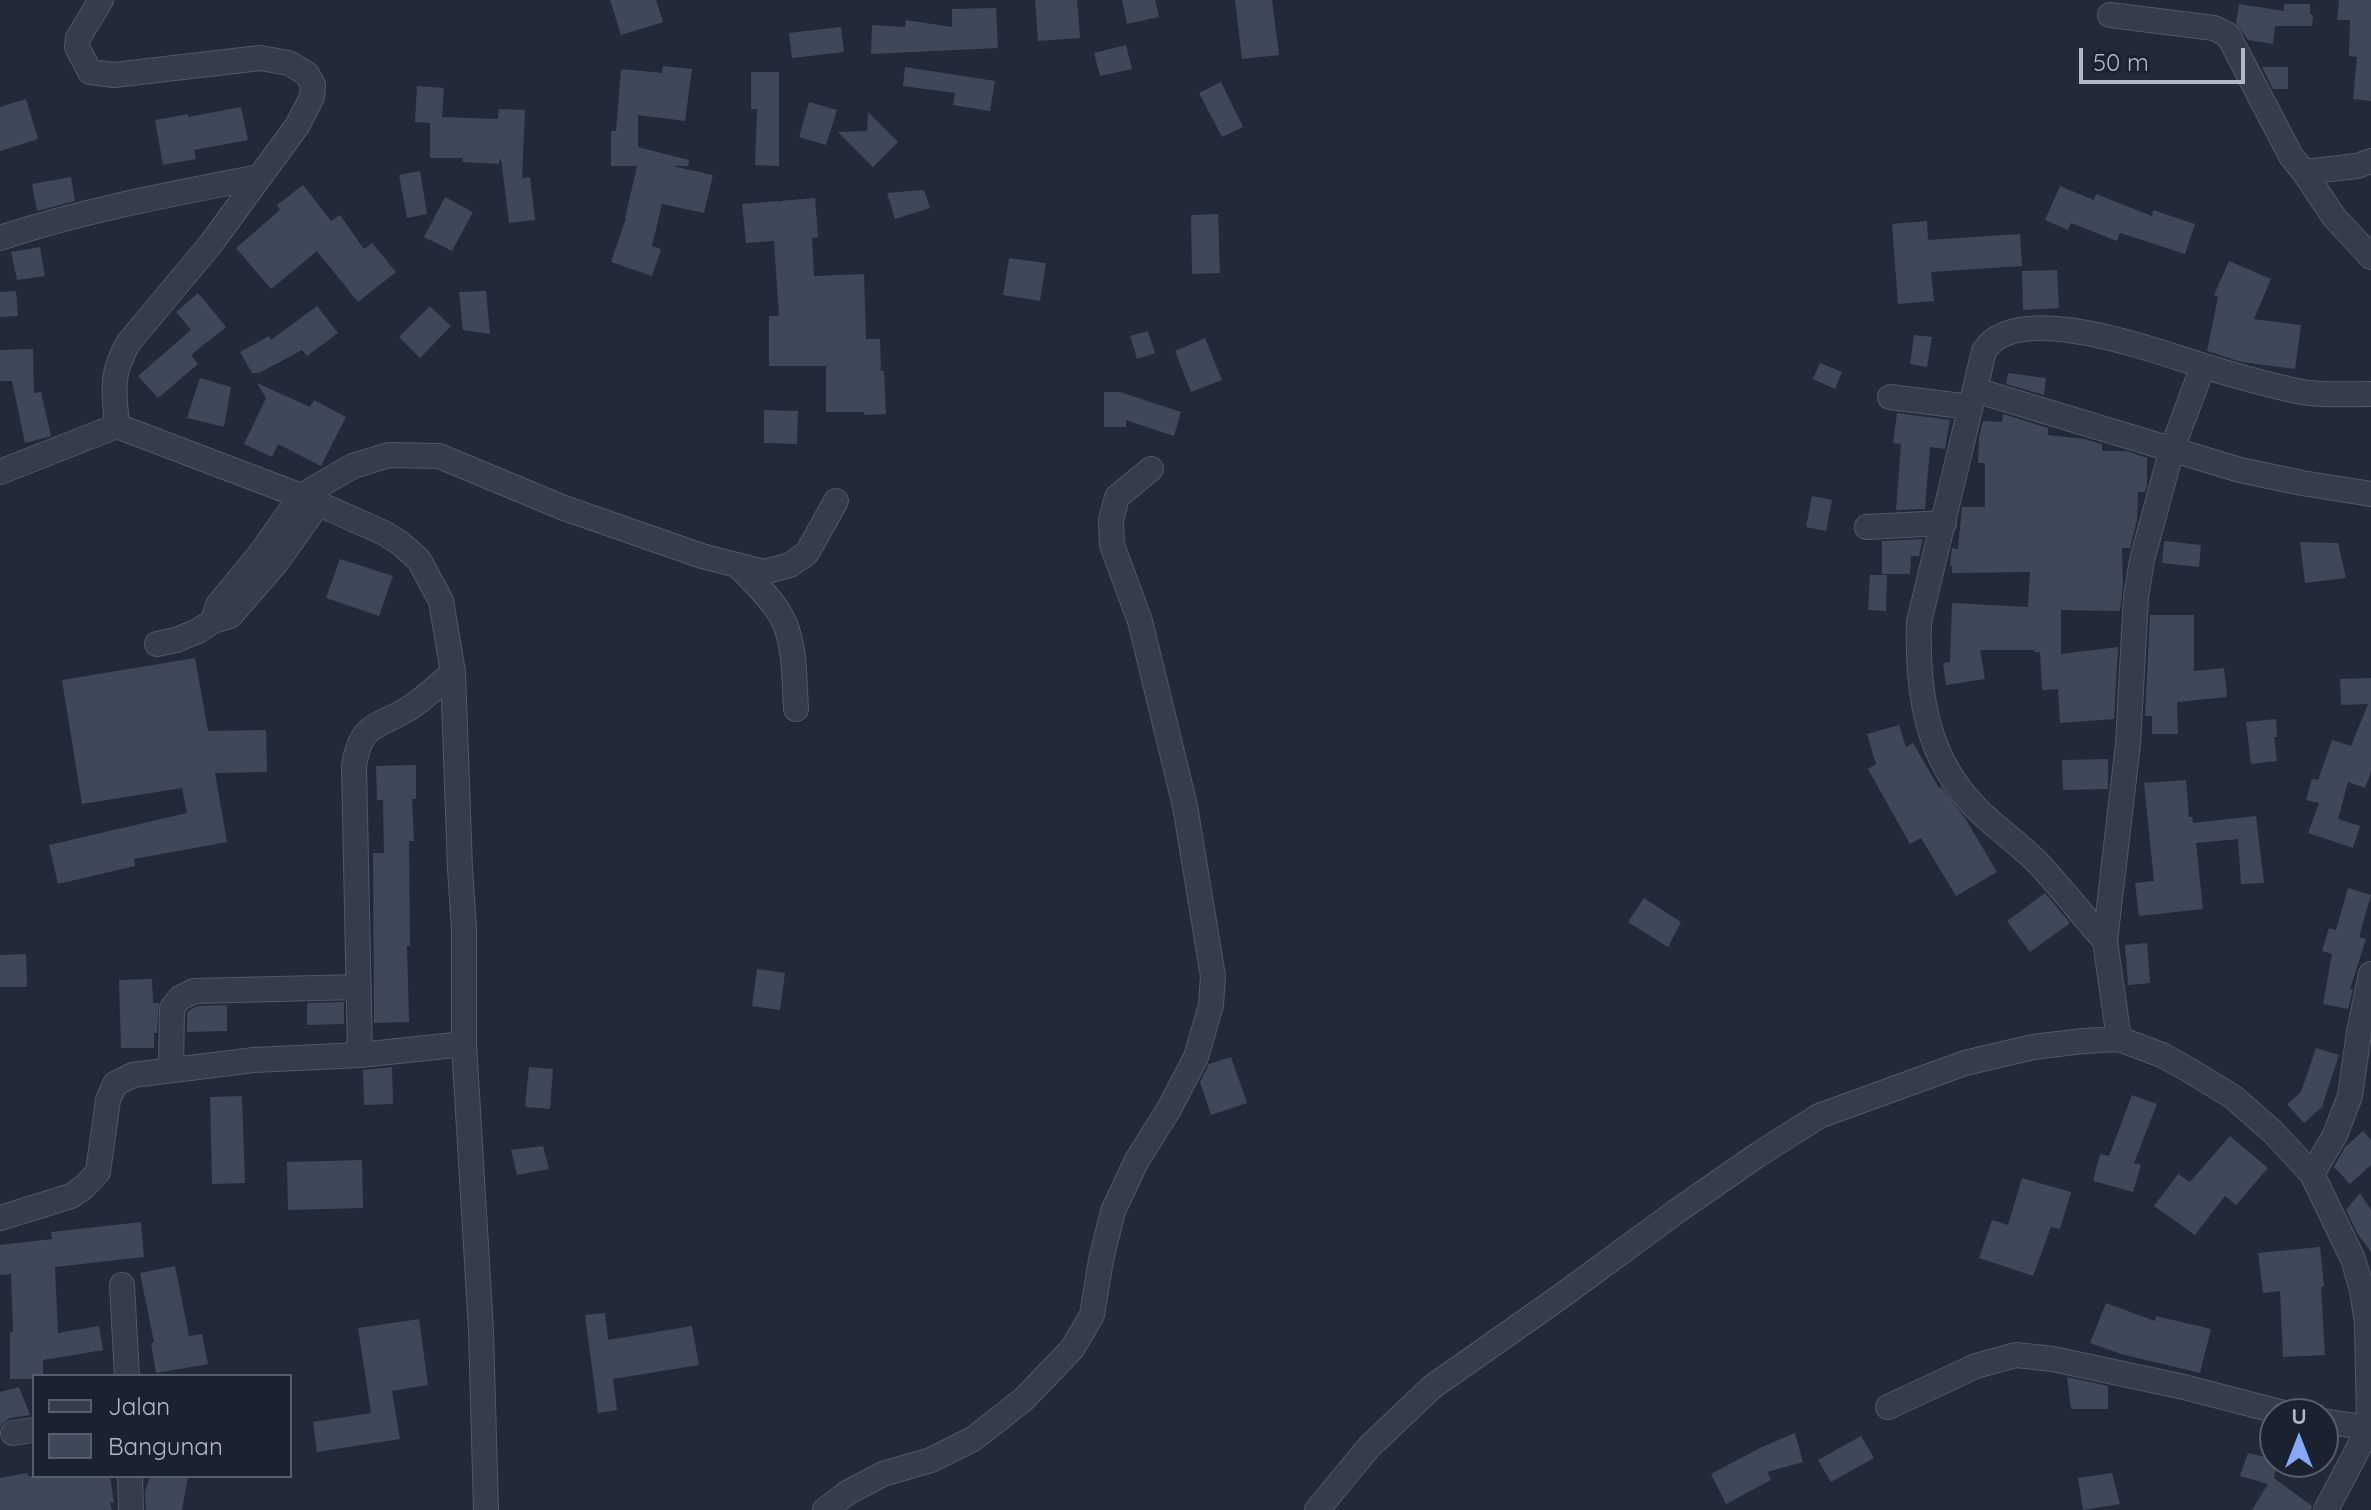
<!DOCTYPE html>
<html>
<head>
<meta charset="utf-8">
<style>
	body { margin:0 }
	#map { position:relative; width:2371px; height:1510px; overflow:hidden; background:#222a3a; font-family:Quicksand,sans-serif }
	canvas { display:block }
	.legend { position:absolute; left:32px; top:1374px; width:260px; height:104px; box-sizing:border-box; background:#1b222f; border:2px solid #575e6b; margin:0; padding:10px 14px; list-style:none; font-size:24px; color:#b1b7c6 }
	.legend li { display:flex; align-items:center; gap:16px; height:40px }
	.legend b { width:40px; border:2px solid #575e6b }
	.north { position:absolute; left:2259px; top:1398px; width:80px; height:80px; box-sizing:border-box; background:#1b222f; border:2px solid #575e6b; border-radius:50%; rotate:0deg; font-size:22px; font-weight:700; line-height:32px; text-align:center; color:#b1b7c6 }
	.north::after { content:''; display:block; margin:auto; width:28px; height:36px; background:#87a8f6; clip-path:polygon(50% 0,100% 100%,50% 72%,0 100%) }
	.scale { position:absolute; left:2079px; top:48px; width:166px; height:36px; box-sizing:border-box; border:4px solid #b1b7c6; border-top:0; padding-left:10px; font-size:24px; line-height:28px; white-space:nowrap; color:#b1b7c6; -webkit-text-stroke:6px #1b222f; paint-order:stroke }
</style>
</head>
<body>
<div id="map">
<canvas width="2371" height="1510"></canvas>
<ul class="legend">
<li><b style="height:10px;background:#363d4a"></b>Jalan</li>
<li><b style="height:22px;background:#3e4859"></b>Bangunan</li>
</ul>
<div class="north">U</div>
<div class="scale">50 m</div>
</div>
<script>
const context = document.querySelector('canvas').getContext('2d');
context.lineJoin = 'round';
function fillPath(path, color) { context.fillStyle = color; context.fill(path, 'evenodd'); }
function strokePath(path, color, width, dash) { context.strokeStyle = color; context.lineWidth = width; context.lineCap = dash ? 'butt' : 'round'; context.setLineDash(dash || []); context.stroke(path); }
fillPath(new Path2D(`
	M610,0h46l7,22 -42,13z
	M1035,0h42l3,38 -42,3z
	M1122,0h33l4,17 -32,7z
	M1235,0h37l7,55 -37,4z
	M2339,0h32v101l-18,-2 4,-42 -8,-1 1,-36h-13z
	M2239,4l45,7v-7h26v10l3,1 -1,11h-37l-2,18 -25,-4 -12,-17z
	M996,8l2,40 -127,6 1,-29 33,2 1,-7 46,7v-18z
	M841,27l3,25 -52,6 -3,-25z
	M1126,45l6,24 -32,7 -6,-23z
	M663,66l29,3 -7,52 -47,-6v32l51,13 -1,6h-16l41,9 -9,38 -42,-9 -10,42 9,3 -9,27 -41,-14 15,-44h-1l12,-52h-26v-35h5l5,-62 41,4z
	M905,67l90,14 -5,30 -37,-6 2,-12 -52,-7z
	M2262,67h26v22h-15z
	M751,72h28v94l-24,-1 2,-56h-6z
	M1221,82l22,45 -21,10 -23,-44z
	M417,86l27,2 -2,29 56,2 1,-10 26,1 -3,68 8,-1 5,43 -26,3 -8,-65 -3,6 -36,-2 1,-4h-33v-35l-15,-1z
	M26,99l12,40 -38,12v-44z
	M809,102l28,8 -11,35 -27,-8z
	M241,107l7,33 -54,10 2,9 -33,6 -8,-45 33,-6v3z
	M868,112l30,30 -25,25 -35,-35 29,-1z
	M420,171l7,43 -20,4 -8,-43z
	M71,177l4,24 -38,10 -5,-27z
	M303,185l28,36 9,-6 24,34 8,-6 24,29 -38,30 -41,-51 -46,38 -35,-41 44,-38 -3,-5z
	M2060,186l34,14 2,-6 56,22 1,-6 42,14 -10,30 -65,-21 -3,8 -46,-18 -3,7 -23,-10z
	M924,190l6,18 -35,11 -8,-26z
	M445,197l28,15 -21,39 -28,-14z
	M815,198l3,39 -6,1 2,38 50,-2 2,65h14l1,32h3l2,43 -22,1v-3h-38v-46h-57v-50h10l-5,-75 -28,2 -4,-39 37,-3v3l1,-3z
	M1218,214l2,59 -28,1 -1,-59z
	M1927,221l1,19 92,-6 2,32 -91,6 3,29 -36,3 -6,-80z
	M40,247l5,29 -28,4 -6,-28z
	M1009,258l37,5 -6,38 -37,-6z
	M2229,261l42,18 -17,40 47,6 -6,44 -54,-7 -34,-11 11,-54 -4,-2z
	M2057,270l2,38 -36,2 -1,-39z
	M16,291l2,25 -18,1v-25z
	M486,291l4,43 -27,-4 -4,-38z
	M198,293l28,34 -35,28 7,9 -40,34 -20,-22 53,-46 -15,-18z
	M317,306l21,27 -31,23 -5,-6 -43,23h-7l-12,-21 29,-16 2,4z
	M430,306l21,20 -31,32 -21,-21z
	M1148,331l7,22 -18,6 -7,-23z
	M1914,335l18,2 -5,30 -17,-3z
	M1205,338l17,42 -31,12 -16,-41z
	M33,349l1,44 7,-1 10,44 -26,7 -13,-62h-12v-31z
	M1820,363l22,9 -7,17 -22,-10z
	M2008,373l38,5 -2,17 -38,-11z
	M200,378l31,9 -7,40 -37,-9z
	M257,383l53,24 4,-7 32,17 -25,49 -43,-22 -6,13 -28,-13 22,-46z
	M1104,392h16l61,20 -7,24 -48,-16v7h-22z
	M764,410l34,1 -1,33 -33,-1z
	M1897,413l53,7 -5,29 -15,-2 -5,62 -29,1 5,-66 -8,-1z
	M2003,414l45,14v7l36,4 18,5v7h25l20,7v28l-2,6h-7l-1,28 -7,28h-8l1,37 -3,26 -59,-1v44l57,-7 -4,72 -54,4 -2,-34 -16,1 -2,-38h-6v-2h-54l5,29 -39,6 -3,-22 7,-1 2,-59 76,4 2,-35 -78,1v-7h-2l2,-18 6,1 4,-42h23v-44h-7l1,-26 4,-16 19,1z
	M1812,496l20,4 -6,31 -20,-4z
	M1923,539l-4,17h-8l-1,18h-28v-33z
	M2164,541l37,4 -2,22 -37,-4z
	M2300,542l38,1 8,35 -41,5z
	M340,559l53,17 -14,40 -53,-18z
	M1870,575h17l-1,36 -18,-1z
	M2150,615h44v56l30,-3 3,29 -50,5 1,32h-26v-18h-7z
	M195,658l13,73 58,-1 1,42 -52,1 12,69 -93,17 1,7 -77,18 -9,-39 138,-32 -5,-25 -100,16 -20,-124z
	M2371,678v94l-6,16 -17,-6 -10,37 22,7 -7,22 -45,-15 11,-30 -13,-3 6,-21 6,1 14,-40 19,6 17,-42 -27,1 -1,-26z
	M2276,719l1,18h-3l3,24 -26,3 -5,-42z
	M1899,725l7,22 7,-4 26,45 2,-1 24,31 32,54 -41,24 -35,-58 -11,6 -42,-75 8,-5 -9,-30z
	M2108,759v30l-45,1 -1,-30z
	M416,765v34h-4l2,42h-5l1,105h-3l2,76 -35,1 -1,-170h11l-1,-53h-6l-1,-34z
	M2186,780l3,37h3l1,6 63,-7 8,67 -23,1 -3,-45 -42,4 7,66 -64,7 -4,-33 19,-2 -10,-98z
	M2348,888l23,7 -12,42 7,2 -16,50h3l-5,20 -25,-5 9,-50 -10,-3 7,-23 7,2z
	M2045,893l25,30 -40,29 -23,-31z
	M1644,898l37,24 -13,25 -40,-25z
	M2147,943l3,40 -22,2 -3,-40z
	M26,954l1,33h-27v-32z
	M757,969l28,4 -5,37 -28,-4z
	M152,979l1,24h6l-2,30h-3v15h-33l-2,-68z
	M344,1002v22l-37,1v-22z
	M227,1005v26l-40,1v-19l3,-3 8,-4z
	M2316,1048l23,7 -17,52 -18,16 -17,-19 14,-12z
	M1231,1057l16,46 -36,12 -11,-33 9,-18z
	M392,1067l1,37 -29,1 -1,-35z
	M529,1067l24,2 -3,40 -25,-2z
	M2132,1095l25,9 -23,59 7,2 -8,27 -40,-11 7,-27 9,2z
	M242,1096l3,87 -33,1 -2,-87z
	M2363,1131l8,9v25l-21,19 -16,-17 11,-20z
	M2230,1136l38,32 -32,37 -11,-9 -30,39 -41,-29 24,-32 12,8z
	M543,1146l6,23 -32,6 -6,-25z
	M362,1160l1,48 -75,2 -1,-48z
	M2022,1178l49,14 -11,37 -9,-2 -18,49 -54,-18 13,-38 16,5z
	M2360,1193l11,17v42l-14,-19 -11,-23z
	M141,1222l3,35 -89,10 3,66 41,-7 4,24 -60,10v16h-9v3h-24v-47h3l-2,-58 -11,1v-30l52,-6 -1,-7z
	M2320,1247l4,39 -3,1 4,68 -42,2 -3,-66 -17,2 -5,-40z
	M175,1266l14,70 13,-2 6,30 -52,9 -5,-30 3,-1 -14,-69z
	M2106,1303l49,18 1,-5 55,13 -11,44 -79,-19 -31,-11z
	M605,1313l3,27 84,-14 7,39 -86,14 4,31 -19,3 -13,-98z
	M419,1319l9,66 -36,6 8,48 -83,13 -4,-30 58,-9 -13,-85z
	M2067,1377l41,9v23h-37z
	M19,1387l11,28 -20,3 -10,8v-34z
	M1795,1433l8,29 -36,10 4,8 -45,24 -15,-30 51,-27z
	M1861,1436l13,22 -43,24 -13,-22z
	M2248,1453l27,6v3h2l-3,16 38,28 -1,4h-59l16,-26 -28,-8z
	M27,1473l1,3h82l4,27 -4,-1 2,8h-112v-32z
	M2112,1473l8,31 -37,6 -5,-32z
	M150,1476h38l-6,34h-36l-1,-18z`), '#3e4859');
const minor = new Path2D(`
	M101,0l-23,38 -1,9 13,25 24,3 146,-17 29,5 18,11 6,11 -1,12 -15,29 -87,119 -81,97c-19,32 -15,48 -12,84l184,70 83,37 16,10 19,17 22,41 12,71 7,197 4,59v116l17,286 5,180
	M2110,15l104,13 14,7 63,121 13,16 30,45 37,40
	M2304,172l53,-6 14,-5
	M0,238c84,-28 172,-44 259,-61
	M1975,390l265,80 62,13 69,11
	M1890,397l80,10
	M0,472l117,-46
	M1867,527l77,-4
	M738,566c15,15 31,30 42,48 16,27 14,65 16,95
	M213,621l5,-16 42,-51 41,-58 52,-30 36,-11 50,1 125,52 138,48 62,16 26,-7 17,-12 29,-52
	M157,644l19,-4 22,-9 15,-10 17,-5 46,-53 42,-59 -2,-15
	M2105,941c-23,-26 -44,-54 -68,-79 -19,-19 -41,-34 -60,-53 -51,-51 -60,-117 -58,-187l65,-271c33,-53 173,1 220,15 28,9 58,17 88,24 25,6 53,4 79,4
	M2119,1039l-14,-98 23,-197 8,-147 6,-37 30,-111 31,-83
	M360,1055l-6,-289c7,-44 23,-38 54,-57 17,-11 31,-24 45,-37
	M171,1069l1,-61 8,-10 14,-7 165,-4
	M2312,1174l23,-39 15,-39 9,-64 12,-58
	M0,1218l71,-22 13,-9 14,-15 10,-72 7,-16 18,-9 121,-15 106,-5 104,-11
	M122,1285l5,91
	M1888,1407l88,-41 40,-11 37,4 131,28 104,27
	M2323,1421l46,7
	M13,1433l21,-3
	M130,1476l1,34
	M825,1510l22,-17 36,-19 48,-14 42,-21 51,-40 48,-50 20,-34 9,-55 12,-49 24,-51 32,-51 27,-52 15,-52 2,-29 -28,-170 -45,-185 -28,-76 -1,-25 6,-23 34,-28
	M1317,1510l52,-63 63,-60 128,-90 117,-86 82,-57 60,-38 146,-53 68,-16 50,-6 36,-2 43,16 27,15 44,27 40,35 39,42 41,85 9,31 5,33 2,105 2,5
	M2326,1510l43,-82`);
strokePath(minor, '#515765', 26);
strokePath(minor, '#363d4a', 24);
</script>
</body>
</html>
